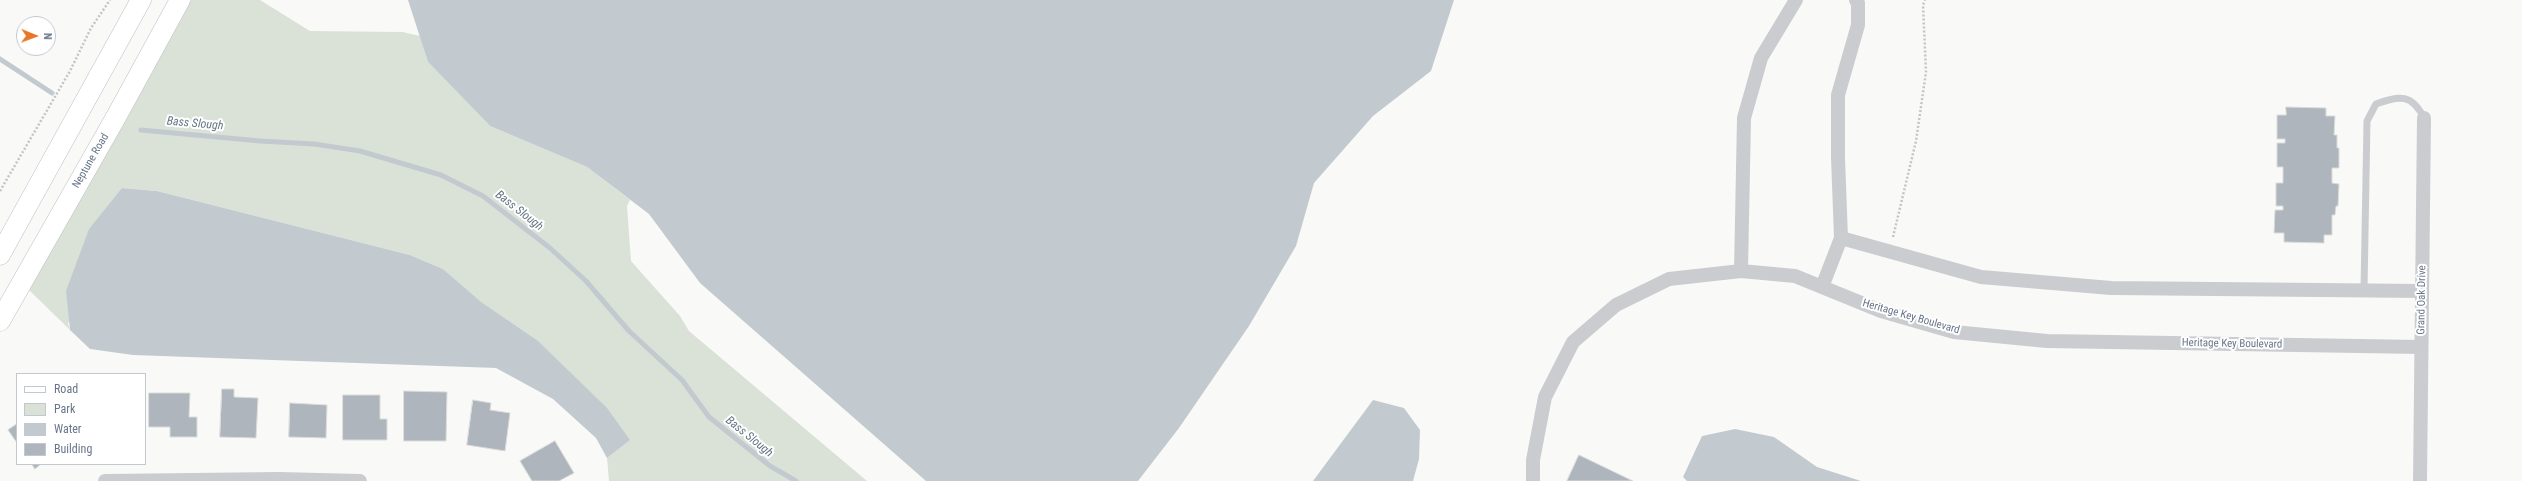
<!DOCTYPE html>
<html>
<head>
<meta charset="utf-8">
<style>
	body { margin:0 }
	#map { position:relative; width:2522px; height:481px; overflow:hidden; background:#f9faf7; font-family:"Roboto Condensed",sans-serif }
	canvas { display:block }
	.legend { position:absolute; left:16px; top:373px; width:130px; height:92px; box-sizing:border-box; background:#fff; border:1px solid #c3c8d0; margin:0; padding:5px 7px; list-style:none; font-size:12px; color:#687589 }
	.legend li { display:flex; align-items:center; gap:8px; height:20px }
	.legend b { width:20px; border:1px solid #c3c8d0 }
	.north { position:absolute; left:16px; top:16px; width:40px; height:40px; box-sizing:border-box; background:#fff; border:1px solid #c3c8d0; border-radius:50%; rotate:91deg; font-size:11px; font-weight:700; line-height:16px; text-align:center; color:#687589 }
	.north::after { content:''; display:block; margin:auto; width:14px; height:18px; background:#e87628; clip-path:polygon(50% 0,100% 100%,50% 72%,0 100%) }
</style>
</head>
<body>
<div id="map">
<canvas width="2522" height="481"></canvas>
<ul class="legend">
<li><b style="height:5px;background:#fff"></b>Road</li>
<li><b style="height:11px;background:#dae2d8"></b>Park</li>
<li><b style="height:11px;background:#c2cad0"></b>Water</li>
<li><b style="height:11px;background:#aeb5bc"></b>Building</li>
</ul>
<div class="north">N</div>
</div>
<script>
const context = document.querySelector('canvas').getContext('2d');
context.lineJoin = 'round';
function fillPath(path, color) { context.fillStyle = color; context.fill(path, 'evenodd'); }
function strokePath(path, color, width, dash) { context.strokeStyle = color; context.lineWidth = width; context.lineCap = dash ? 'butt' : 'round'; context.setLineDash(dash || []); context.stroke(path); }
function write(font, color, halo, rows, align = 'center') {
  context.font = font + ' "Roboto Condensed",sans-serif'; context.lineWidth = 4; context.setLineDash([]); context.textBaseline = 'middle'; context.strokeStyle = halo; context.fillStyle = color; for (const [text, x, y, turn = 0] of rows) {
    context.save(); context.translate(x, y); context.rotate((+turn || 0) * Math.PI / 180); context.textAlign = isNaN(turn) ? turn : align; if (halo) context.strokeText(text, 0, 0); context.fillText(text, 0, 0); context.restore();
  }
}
fillPath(new Path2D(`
	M191,0h69l50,31 93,1 17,4 8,26 62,64 97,41 43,33 -3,6 4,55 49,55 9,15 178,150h-258l-2,-23 22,-18 -186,-171 -33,-14 -253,-64 -35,-3 -54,136 2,6 -41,-40z`), '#dae2d8');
fillPath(new Path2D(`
	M408,0h1046l-23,71 -58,45 -59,67 -18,63 -47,80 -70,102 -41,53h-212l-226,-198 -51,-69 -62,-47 -97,-41 -62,-64z
	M122,188l35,3 253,64 33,14 38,33 57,39 69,67 23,32 -23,18 -11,-20 -43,-39 -57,-31 -363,-13 -43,-6 -20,-19 -4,-39 23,-62z
	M1373,400l31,8 16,22 -1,29 -6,22h-100z
	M1735,429l39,8 43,30 44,14h-174l-4,-4 19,-41z`), '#c2cad0');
strokePath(new Path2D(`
	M0,59l52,34
	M141,130l119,11 54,3 46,7 81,24 42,21 67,52 36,33 43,50 53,49 27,37 61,49 26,15`), '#c2cad0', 5);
const building = new Path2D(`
	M2286,107l40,1v8h9l-1,19h3v13h2v20h-7v15l7,1 -1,22h-2l-1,9h-3v20h-8v8l-40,-1v-9h-10l1,-23h8v-4h-7v-23h7v-16h-6v-24h8v-4h-8v-24h9z
	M222,389h12v8l24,1 -2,40 -36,-1z
	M404,391l43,1 -1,49h-42z
	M149,393h41l-1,24h8v20h-27v-10h-21z
	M343,395h37v24h7v21h-44z
	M473,400l18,3 -1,7 20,3 -5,38 -38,-6z
	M290,403l37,2 -1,33 -37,-1z
	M17,424v19l-9,-13z
	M555,441l19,32 -15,8h-27l-12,-20z
	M1579,455l54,26h-66z
	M32,464h9l-6,5z`);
fillPath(building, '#aeb5bc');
strokePath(building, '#dbdcd9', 1);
const secondary = new Path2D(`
	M0,255l141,-255
	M0,321l116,-204 64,-117`);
strokePath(secondary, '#bcbfc5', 21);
strokePath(new Path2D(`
	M0,191l70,-120 21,-43 19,-28
	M1893,237l23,-96 10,-69 -3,-67 2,-5`), '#c3c4c7', 2.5, [2, 2]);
strokePath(new Path2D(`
	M2364,290l3,-169 9,-17c24,-9 36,-10 48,14`), '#caccd0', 7);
strokePath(new Path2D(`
	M1841,238l-3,-80v-63l20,-70v-22l-2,-3
	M1741,271l3,-153 17,-60 35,-58
	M1822,287l19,-49 140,39 130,11 311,3
	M105,481l174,-2 81,2
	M1533,481v-21l12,-63 28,-55 43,-37 53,-26 72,-8 54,5 86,35 73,21 93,9 374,6
	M2420,481l4,-363`), '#caccd0', 14);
strokePath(secondary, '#fff', 20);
write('11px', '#687589', '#fff', [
	["Neptune Road",91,161,-60],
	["Grand Oak Drive",2422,300,-89],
	["Heritage Key Boulevard",1911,317,16],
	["Heritage Key Boulevard",2232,344,1]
]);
write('italic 12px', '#637684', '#fff', [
	["Bass Slough",195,124,5],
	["Bass Slough",519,211,38],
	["Bass Slough",749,437,39]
]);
</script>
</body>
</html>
